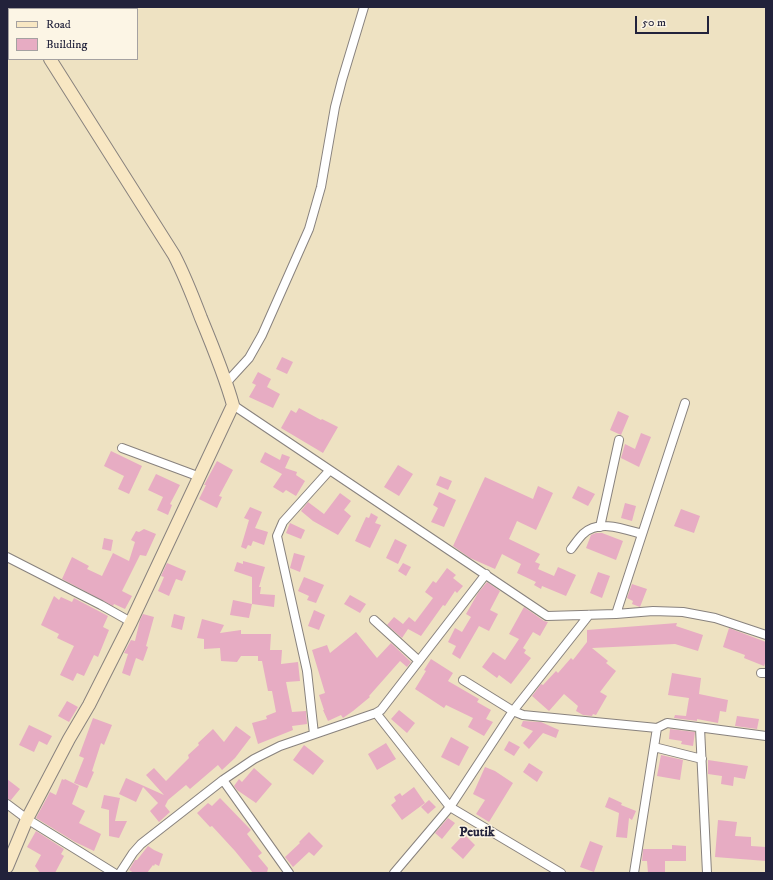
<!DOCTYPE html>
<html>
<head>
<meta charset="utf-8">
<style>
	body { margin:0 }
	#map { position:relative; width:773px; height:880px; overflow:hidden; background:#eee2c2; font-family:"IM FELL DW Pica",serif }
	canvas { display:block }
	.frame { position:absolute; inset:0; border:8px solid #22223b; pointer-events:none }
	.legend { position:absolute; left:8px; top:8px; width:130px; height:52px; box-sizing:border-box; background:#fcf5e5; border:1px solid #a5a1a1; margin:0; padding:5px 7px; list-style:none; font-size:12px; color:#22223b }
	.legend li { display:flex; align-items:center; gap:8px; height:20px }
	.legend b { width:20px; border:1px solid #a5a1a1 }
	.scale { position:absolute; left:635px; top:16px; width:74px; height:18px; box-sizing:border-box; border:2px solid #22223b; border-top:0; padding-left:5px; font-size:12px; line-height:14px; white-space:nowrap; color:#22223b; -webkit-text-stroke:3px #fcf5e5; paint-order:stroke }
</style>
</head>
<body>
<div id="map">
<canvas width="773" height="880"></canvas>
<div class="frame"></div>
<ul class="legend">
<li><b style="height:5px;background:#f8e7c3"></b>Road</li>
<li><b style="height:11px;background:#e7acc3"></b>Building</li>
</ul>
<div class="scale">50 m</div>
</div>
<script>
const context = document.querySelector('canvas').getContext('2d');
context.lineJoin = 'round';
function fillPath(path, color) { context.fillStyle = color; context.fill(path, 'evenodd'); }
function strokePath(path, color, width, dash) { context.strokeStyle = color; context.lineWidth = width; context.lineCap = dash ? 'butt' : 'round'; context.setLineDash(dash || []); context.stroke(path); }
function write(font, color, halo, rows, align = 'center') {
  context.font = font + ' "IM FELL DW Pica",serif'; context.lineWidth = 3; context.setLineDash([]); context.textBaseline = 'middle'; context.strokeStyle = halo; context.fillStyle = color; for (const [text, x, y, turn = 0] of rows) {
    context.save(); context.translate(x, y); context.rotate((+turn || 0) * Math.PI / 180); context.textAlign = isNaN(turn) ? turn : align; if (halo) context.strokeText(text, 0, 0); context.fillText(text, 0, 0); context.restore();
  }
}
fillPath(new Path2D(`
	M282,357l11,5 -6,12 -11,-5z
	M258,372l13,7 -4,8 13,7 -7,14 -24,-11 7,-12 -4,-2z
	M299,408l22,12 1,-1 16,8 -15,26 -42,-25 10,-18 5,3z
	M618,411l11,5 -8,19 -11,-5z
	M641,433l10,4 -12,30 -18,-9 4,-14 10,5z
	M111,451l31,15 -13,28 -11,-5 6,-13 -20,-10z
	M265,452l15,8 2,-6 8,3 -5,11 12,4 -1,3 9,6 -9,15 -10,-6 -3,3 -10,-6 9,-13 -22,-12z
	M217,461l16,9 -14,26 3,1 -5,11 -18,-9 7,-14h-2z
	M398,465l15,9 -14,22 -15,-9z
	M156,474l24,11 -10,19 2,1 -4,10 -11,-5 6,-13 -15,-7z
	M440,476l12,5 -4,9 -12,-5z
	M485,477l48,22 5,-13 15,7 -17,37 -19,-9 -8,18 31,15 -5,8 5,2 -2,5 16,7 4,-9 18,8 -10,21 -24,-10 -1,3 -7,-4 2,-3 -19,-9 4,-9 -19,-10 -7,15 -25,-11 -17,-12z
	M578,486l17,8 -7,12 -16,-8z
	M439,492l17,8 -12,27 -13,-5 7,-14 -5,-3z
	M340,493l11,8 -7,9 7,6 -13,19 -25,-14 -12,-10 7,-9 16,12z
	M625,503l11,3 -4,15 -11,-3z
	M250,507l12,5 -7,16 13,4 -4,13 -11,-4 -2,5 -3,-1 -2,4 -5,-2 8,-27 -5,-2z
	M681,509l19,7 -6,17 -20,-7z
	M371,513l7,4 -3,6 6,2 -11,23 -15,-7 11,-24 3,1z
	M290,523l15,7 -4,9 -15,-6z
	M144,529l12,5 -10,22 -6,-1 -18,36 10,5 -7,13 -11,-5 -1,2 -51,-27 10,-22 17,9 -2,3 15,7 11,-23 16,8 6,-19 -4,-2 5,-9 3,1z
	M596,533h6l21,8 -7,19 -30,-12 5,-13z
	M104,538l9,2 -2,11 -9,-2z
	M395,539l12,6 -9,19 -12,-6z
	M294,553l11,3 -5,16 -10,-4z
	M243,561l22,6 -6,20h2l-1,7 15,1 -1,12 -22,-3v-27l-18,-6 3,-9 6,2z
	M167,563l19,8 -4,10 -6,-2 -7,17 -11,-5 6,-14 -3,-1z
	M403,563l8,4 -5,9 -8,-5z
	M447,568l9,7 -3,3 10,8 -6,7 -2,-2 -10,15 -2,-1 -22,31 -13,-7 -6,9 -15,-13 7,-8 9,7 6,-7 6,5 18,-24 -8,-6 8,-11 3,2z
	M598,572l12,4 -8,22 -12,-5z
	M304,577l20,8 -8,18 -9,-3 2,-4 -11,-5z
	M487,582l13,9 -10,19 8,4 -9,17 -10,-5 -19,33 -8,-5 4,-8 -8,-4 7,-14 7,4 9,-15 -5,-3 12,-21z
	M632,584l15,5 -7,18 -8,-3 1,-3 -6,-3z
	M350,595l16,9 -6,9 -16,-9z
	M54,596l5,4 2,-3 11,5 2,-4 34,18 -5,11 6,3 -11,27 -4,-2 -10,21 -7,-3 -4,8 -13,-6 14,-29 -17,-8 2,-4 -18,-9z
	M233,600l19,4 -3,14 -19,-3z
	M524,607l20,14 4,1 -8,14 -7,-4 -10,16 3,2 -2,3 7,5 -20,26 -12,-9 -2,3 -15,-11 11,-15 12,8 14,-21 -10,-5z
	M314,610l11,5 -6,15 -11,-4z
	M143,614l11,3 -8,29 2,1 -5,14 -7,-3 -6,18 -8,-3 6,-19 -4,-1 7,-13 4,1 5,-21z
	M174,614l11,3 -3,13 -11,-3z
	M202,619l22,6 -4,8 21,-3v4h30l-1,16h12l-1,14 17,-2 2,19 -14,1 6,30 14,-1 1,13 -15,2 1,4 -35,14 -6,-21 15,-4 -1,-3 10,-4 -4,-21h-4l-6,-30h-4v-5h-17l-4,6 -16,-1 -1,-13 -16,1v-10l-7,-1z
	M677,623l-1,3 27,9 -5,16 -23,-7 -83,4 16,13 -2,2 10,8 -16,21 7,4 -11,19 -3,-1 -1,2 -9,-1 -7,-4 2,-5 -14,-12 -15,17 -17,-15 9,-12 2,1 13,-14 2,2 13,-15 2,2 14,-18v-12z
	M729,628l37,14v19l-2,5 -20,-8 1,-3 -22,-8z
	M356,632l21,26 14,-15 20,19 -4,5 -7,-6 -31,35 1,1 -17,14 -10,7 -2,-3 -13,6 -5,-11h1l-5,-15 6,-2 -13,-43 15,-5 3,8z
	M431,659l22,14 -5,8 31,18 -2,3 14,8 -5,9 7,3 -9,14 -16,-9 5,-9 -27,-13 -2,3 -29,-19 11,-18 -2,-1z
	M672,673l29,5 -2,16 29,6 -2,12 -6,-1 -2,12 -21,-4v2l-23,-3 1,-3 11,1 3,-18 -21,-3z
	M67,701l11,6 -9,15 -11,-6z
	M399,710l16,13 -8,10 -16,-14z
	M737,716l22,3 -2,10 -22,-3z
	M93,718l19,7 -8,20 -3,-2 -9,28 2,1 -7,16 -13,-5 10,-25 -5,-2z
	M523,721l18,1 18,8 -3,8 -13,-5 -14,16 -6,-6 10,-12 -12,-5z
	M29,725l23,11 -5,9 -8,-4 -5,11 -15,-7z
	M236,726l15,11 -16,21 -13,12 -4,-5 -28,24 -4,-4 -18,15 -3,6 5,6 -11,10 -9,-11 8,-8 -15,-16 -7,15 -17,-8 7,-16 38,17 -18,-20 8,-7 12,13 23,-23 -1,-3 11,-10 -1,-2 15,-14 11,13z
	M670,729l25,3 -2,14 -12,-2 1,-3 -13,-2z
	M451,737l18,10 -10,19 -18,-9z
	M509,741l11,6 -6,9 -10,-6z
	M386,743l10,16 -19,11 -9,-16z
	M304,745l20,16 -11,14 -20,-15z
	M661,755l22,5 -3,20 -23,-4z
	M708,760l40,6 -3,13 -11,-2 -1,9 -12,-2 1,-8 -14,-2z
	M529,763l14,9 -6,10 -14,-10z
	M485,767l10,4 18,12 -24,39 -13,-8 9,-14 -12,-6z
	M254,768l18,16 -16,19 -19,-13 -3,-4 5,-7 3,3z
	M7,779l13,10 -9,11 -4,-1z
	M62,779l2,1 1,-1 14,7 -7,18 13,7 -6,12 22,11 -7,17 -19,-9 -39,-24 14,-26 6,3z
	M414,787l11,16 -23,17 -11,-15 5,-4 -2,-4 6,-4 2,3z
	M104,795l16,3 -5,23h12l-8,17 -10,-2v-26l-8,-2z
	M609,797l13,6 -1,2 15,6 -4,9 -3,-2 -2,20 -11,-1 3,-24 -14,-6z
	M220,798l31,32 -4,4 15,19 -4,3 10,12 -1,5h-14l-18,-22 -23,-25 -2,1 -13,-14 11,-10 4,3z
	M429,800l7,7 -8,7 -7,-7z
	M448,818l7,5 -13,16 -7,-6z
	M718,820l19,2 -2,14 16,1v9l15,1v14l-51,-4z
	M36,831l28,18 -3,5 3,2 -9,17h-15l-5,-7 6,-11 -14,-8z
	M309,832l14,14 -9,10 -5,-4 -16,15 -8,-10 15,-14 -1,-1z
	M464,834l11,11 -12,14 -12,-11z
	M590,841l13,5 -9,26 -14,-5z
	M672,845l14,1v15h-21v12h-17l-1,-12h-5l1,-12h29z
	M148,846l6,4 9,4 -4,12 -4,-2 -1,2 -1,-1 -6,8h-13l-5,-3 6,-10h2z`), '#e7acc3');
const street = new Path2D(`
	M227,382l22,-24 13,-23 47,-106 12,-42 14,-80 7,-27 22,-73
	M233,405l314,211 69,-2 37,-3 30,1 32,6 51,17
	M122,448l78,29
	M600,527l19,-87
	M571,549c4,-5 7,-10 12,-15 16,-15 41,-5 59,0
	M7,557l94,48 30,17
	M616,614l69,-211
	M374,620l45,41
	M761,673h5
	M463,680l50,31 10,4 134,13 -23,145
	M376,713l74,94 111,66
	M657,728l10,-5 99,13
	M700,728l7,145
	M314,734l-7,-63 -30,-135 6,-14 46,-51
	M654,747l48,12
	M223,780l66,93
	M7,804l20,15 87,54
	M120,873l13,-20 8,-9 82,-64 31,-21 26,-13 96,-33 5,-3 105,-136
	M394,873l56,-66 63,-96 76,-96`);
const secondary = new Path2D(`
	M20,7l1,2
	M7,867l20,-48 42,-80 20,-34 42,-83 102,-217c-8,-29 -20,-58 -32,-87 -8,-21 -16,-42 -27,-63l-124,-196`);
strokePath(street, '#88827e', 10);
strokePath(secondary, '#88827e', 14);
strokePath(street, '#fff', 8);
strokePath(secondary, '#f8e7c3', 12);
write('bold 14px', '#22223b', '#fcf5e5', [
	["Peutik",477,833]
]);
</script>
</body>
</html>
